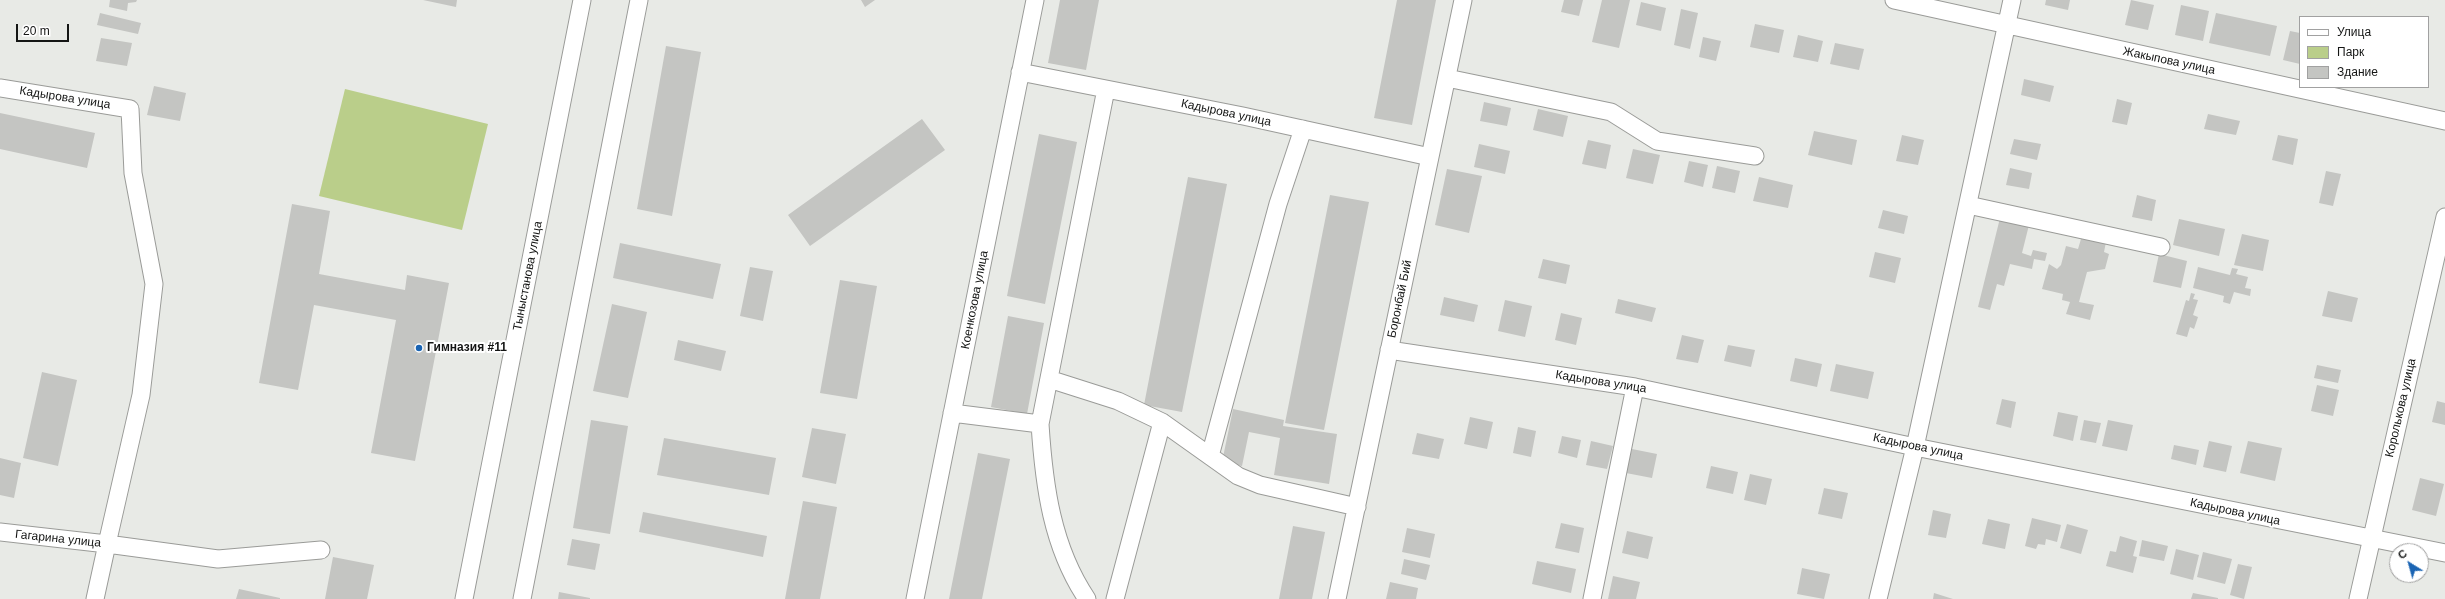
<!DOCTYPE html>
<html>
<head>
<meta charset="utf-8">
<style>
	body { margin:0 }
	#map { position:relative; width:2445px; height:599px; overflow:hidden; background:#e8eae6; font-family:Arial,sans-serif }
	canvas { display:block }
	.legend { position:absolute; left:2299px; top:16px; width:130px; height:72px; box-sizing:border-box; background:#fff; border:1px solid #a1a1a1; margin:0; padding:5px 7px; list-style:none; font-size:12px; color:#141514 }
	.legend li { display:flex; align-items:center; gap:8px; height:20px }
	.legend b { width:20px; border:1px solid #a1a1a1 }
	.north { position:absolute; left:2389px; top:543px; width:40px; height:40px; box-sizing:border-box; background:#fff; border:1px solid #a1a1a1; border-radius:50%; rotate:323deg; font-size:11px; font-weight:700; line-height:16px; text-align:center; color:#141514 }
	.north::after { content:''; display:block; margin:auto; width:14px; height:18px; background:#1a64b3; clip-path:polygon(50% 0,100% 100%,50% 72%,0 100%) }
	.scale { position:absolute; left:16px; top:24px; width:53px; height:18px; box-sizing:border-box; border:2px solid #141514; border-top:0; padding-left:5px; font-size:12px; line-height:14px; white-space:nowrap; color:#141514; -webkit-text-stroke:3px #fff; paint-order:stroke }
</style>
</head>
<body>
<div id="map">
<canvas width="2445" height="599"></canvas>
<ul class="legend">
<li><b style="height:5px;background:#fff"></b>Улица</li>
<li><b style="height:11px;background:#bace8a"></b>Парк</li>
<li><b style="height:11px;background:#c4c5c2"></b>Здание</li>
</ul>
<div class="north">С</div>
<div class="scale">20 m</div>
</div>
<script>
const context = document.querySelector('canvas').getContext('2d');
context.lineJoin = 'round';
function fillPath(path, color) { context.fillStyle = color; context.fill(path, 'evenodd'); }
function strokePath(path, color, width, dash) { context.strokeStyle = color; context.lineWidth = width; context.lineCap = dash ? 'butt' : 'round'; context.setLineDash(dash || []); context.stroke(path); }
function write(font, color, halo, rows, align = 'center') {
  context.font = font + ' Arial,sans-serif'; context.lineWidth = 4; context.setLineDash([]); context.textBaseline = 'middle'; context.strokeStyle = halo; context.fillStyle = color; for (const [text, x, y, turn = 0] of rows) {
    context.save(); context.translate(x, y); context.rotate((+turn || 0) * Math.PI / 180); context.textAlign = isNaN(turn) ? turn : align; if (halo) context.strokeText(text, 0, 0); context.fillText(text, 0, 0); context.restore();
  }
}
fillPath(new Path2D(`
	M345,89l143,35 -26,106 -143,-34z`), '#bace8a');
fillPath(new Path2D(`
	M110,0h27l-1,2 -8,1 -1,8 -18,-4z
	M423,0h34l-1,7z
	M861,0h14l-10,7z
	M1060,0h39l-13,70 -38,-7z
	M1397,0h39l-24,125 -38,-7z
	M1564,0h19l-4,16 -18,-4z
	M1602,0h28l-11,48 -27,-6z
	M2046,0h24l-2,10 -23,-5z
	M2131,0l23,5 -6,25 -23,-5z
	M1641,2l25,6 -5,23 -25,-6z
	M2181,5l28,6 -6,30 -28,-6z
	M1681,9l17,4 -8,36 -16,-4z
	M100,13l41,10 -3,11 -41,-9z
	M2216,13l61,13 -7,30 -61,-13z
	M1755,24l29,6 -5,23 -29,-6z
	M2290,31l10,2v31l-17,-4z
	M1798,35l25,6 -5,21 -25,-5z
	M1703,37l18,4 -5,20 -17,-4z
	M101,38l31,5 -5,23 -31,-5z
	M1835,43l29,6 -5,21 -29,-6z
	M666,46l35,6 -29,164 -35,-7z
	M2024,79l30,7 -4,16 -29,-7z
	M154,86l32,7 -6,28 -33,-6z
	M2117,99l15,4 -5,22 -15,-3z
	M1484,102l27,6 -4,18 -27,-5z
	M1538,109l30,7 -5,21 -30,-7z
	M0,113l95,20 -8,35 -87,-19z
	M2208,114l32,7 -4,14 -32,-6z
	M922,119l23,31 -135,96 -22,-31z
	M1814,131l43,9 -5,25 -44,-10z
	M1039,134l38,8 -32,162 -38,-8z
	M1902,135l22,5 -6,25 -22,-4z
	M2278,135l20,4 -5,26 -21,-5z
	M2014,139l27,5 -4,16 -27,-6z
	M1588,140l23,5 -5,24 -24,-5z
	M1479,144l31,7 -5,23 -31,-7z
	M1633,149l27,6 -7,29 -27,-6z
	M1689,161l19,4 -5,22 -19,-5z
	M1717,166l23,5 -5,22 -23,-5z
	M2010,168l22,5 -3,16 -23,-4z
	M1447,169l35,7 -13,57 -34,-8z
	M2326,171l15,3 -8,32 -14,-3z
	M1188,177l39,7 -45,228 -38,-7z
	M1759,177l34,8 -5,23 -35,-7z
	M1330,195l39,7 -45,228 -39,-7z
	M2137,195l19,5 -4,21 -20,-4z
	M292,204l38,7 -11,63 86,16 2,-15 42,8 -34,178 -44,-8 25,-133 -82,-15 -16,85 -39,-7z
	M1883,210l25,6 -4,18 -26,-6z
	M2000,218l29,7 -7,28 9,3 2,-6 14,3 -2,8 -11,-2 -2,10 -22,-5 -6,22 -7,-2 -7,26 -12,-3z
	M2179,219l46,10 -6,27 -46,-11z
	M2242,234l27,6 -6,31 -29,-6z
	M2081,239l25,3 -2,10 5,2 -4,15 -18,3 -8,30 15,3 -4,15 -24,-6 4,-12 -8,-2 1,-6 -21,-5 7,-25 8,5 4,-4 5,-19 12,3z
	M620,243l101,21 -8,35 -100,-21z
	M1875,252l26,6 -6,25 -26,-6z
	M2159,254l28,7 -6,27 -28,-6z
	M1543,259l27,6 -4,19 -28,-6z
	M750,267l23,4 -10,50 -23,-5z
	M2198,267l32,8 2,-7 6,1 -2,5 12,3 -3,11 6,1 -1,7 -16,-4 -4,12 -7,-2 1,-6 -31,-8z
	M840,280l37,6 -20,113 -37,-6z
	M2328,291l30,7 -6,24 -30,-6z
	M2191,293l4,1 -2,5 5,1 -5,15 5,2 -4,12 -4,-2 -3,10 -11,-3 10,-34 3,1z
	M1444,297l34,8 -4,17 -34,-7z
	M1618,299l38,9 -4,14 -37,-9z
	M1505,300l27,6 -7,31 -27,-6z
	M612,304l35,8 -19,86 -35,-7z
	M1561,313l21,5 -6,27 -21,-5z
	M1008,316l36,7 -17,91 -36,-7z
	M1682,335l22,5 -6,23 -22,-4z
	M678,340l48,11 -5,20 -47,-11z
	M1728,345l27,5 -4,17 -27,-6z
	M1795,358l27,6 -5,23 -27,-6z
	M1836,364l38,8 -6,27 -38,-8z
	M2317,365l24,5 -3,13 -24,-5z
	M42,372l35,8 -19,86 -35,-8z
	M2317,385l22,5 -6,26 -22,-5z
	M2002,399l14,3 -5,26 -15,-4z
	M2437,401l8,2v22l-13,-3z
	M1233,409l51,11 -1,6 54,8 -8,50 -55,-9 6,-37 -31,-6 -7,34 -20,-4z
	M2058,412l20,4 -5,25 -20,-5z
	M1470,417l23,5 -6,27 -23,-5z
	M591,420l37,6 -18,108 -37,-6z
	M2084,420l17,3 -5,20 -16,-3z
	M2108,420l25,5 -6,26 -25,-5z
	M1518,427l18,4 -5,26 -18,-4z
	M812,428l34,6 -10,50 -34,-7z
	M1417,433l27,6 -5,20 -27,-5z
	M1562,436l19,4 -4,18 -19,-5z
	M664,438l112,20 -7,37 -112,-20z
	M1591,441l22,5 -6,23 -21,-4z
	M2209,441l23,5 -6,26 -23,-5z
	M2248,441l34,7 -7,33 -35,-8z
	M2174,445l25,5 -3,15 -25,-6z
	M1632,449l25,5 -5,24 -26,-5z
	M978,453l32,6 -28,140h-33z
	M0,458l21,5 -7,35 -14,-3z
	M1711,466l27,6 -5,22 -27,-6z
	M1750,474l22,5 -6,26 -22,-5z
	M2420,478l24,6 -8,32 -24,-6z
	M1824,488l24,5 -6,26 -24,-5z
	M803,501l34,6 -17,92h-35z
	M1933,510l18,4 -5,24 -18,-3z
	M643,512l124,24 -4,21 -124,-25z
	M2032,518l29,7 -4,17 -11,-3 -1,6 -7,-1 -2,5 -11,-3z
	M1988,519l22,5 -5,25 -23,-5z
	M1561,523l23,5 -5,25 -24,-5z
	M2067,524l21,6 -7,24 -21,-6z
	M1293,526l32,6 -13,67h-33z
	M1407,528l28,6 -5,24 -28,-6z
	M1627,531l26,6 -5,22 -26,-6z
	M2120,536l17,5 -4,15 4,1 -4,16 -27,-7 4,-15 6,1z
	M572,539l28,5 -5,26 -28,-5z
	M2142,540l26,6 -4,15 -25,-5z
	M2176,549l23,6 -6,25 -23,-6z
	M2203,552l29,7 -7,25 -28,-7z
	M333,557l41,8 -7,34h-42z
	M1404,559l26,6 -4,15 -25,-6z
	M1537,561l39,8 -5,24 -39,-9z
	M2238,564l14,3 -8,32 -14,-4z
	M1802,568l28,6 -6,25 -27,-5z
	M1613,576l27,6 -4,17h-28z
	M1390,582l28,6 -2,11h-30z
	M239,589l41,9v1h-44z
	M559,592l31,6v1h-32z
	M1934,593l19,6h-20z
	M2193,593l25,5v1h-27z`), '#c4c5c2');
const minor = new Path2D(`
	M1894,0l551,121
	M1020,72l223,44 187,41
	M1447,78l164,34 46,29 98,15
	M0,88l130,21 3,64 21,111 -13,111 -34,149 111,15 103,-9
	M1968,205l193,42
	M1389,350l246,37 280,60 530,106
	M1049,379l69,22 44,21 76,54 22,9 97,22
	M952,413l88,11
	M1210,456l68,-252 25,-75
	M0,532l107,12 -12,55
	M464,599l118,-599
	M522,599l117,-599
	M915,599l120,-599
	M1087,599c-35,-52 -43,-113 -47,-175l66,-335
	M1115,599l47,-177
	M1337,599l126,-599
	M1592,599l43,-212
	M1878,599l37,-152 97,-447
	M2358,599l87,-382`);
strokePath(minor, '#9a9b98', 19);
strokePath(minor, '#fff', 17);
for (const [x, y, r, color] of [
	[419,348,4,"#1a64b3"]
]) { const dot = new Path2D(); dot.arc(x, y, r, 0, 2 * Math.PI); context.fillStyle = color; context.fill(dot); strokePath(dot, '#fff', 1.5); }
write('12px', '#141514', '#fff', [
	["Жакыпова улица",2169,61,12],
	["Кадырова улица",65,98,9],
	["Кадырова улица",1226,113,12],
	["Тыныстанова улица",528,276,-79],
	["Боронбай Бий",1400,299,-78],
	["Коенкозова улица",975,300,-79],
	["Кадырова улица",1601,382,9],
	["Королькова улица",2401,408,-77],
	["Кадырова улица",1918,447,12],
	["Кадырова улица",2235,512,12],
	["Гагарина улица",58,539,6]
]);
write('bold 12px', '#141514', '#fff', [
	["Гимназия #11",427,348]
], 'left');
</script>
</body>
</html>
